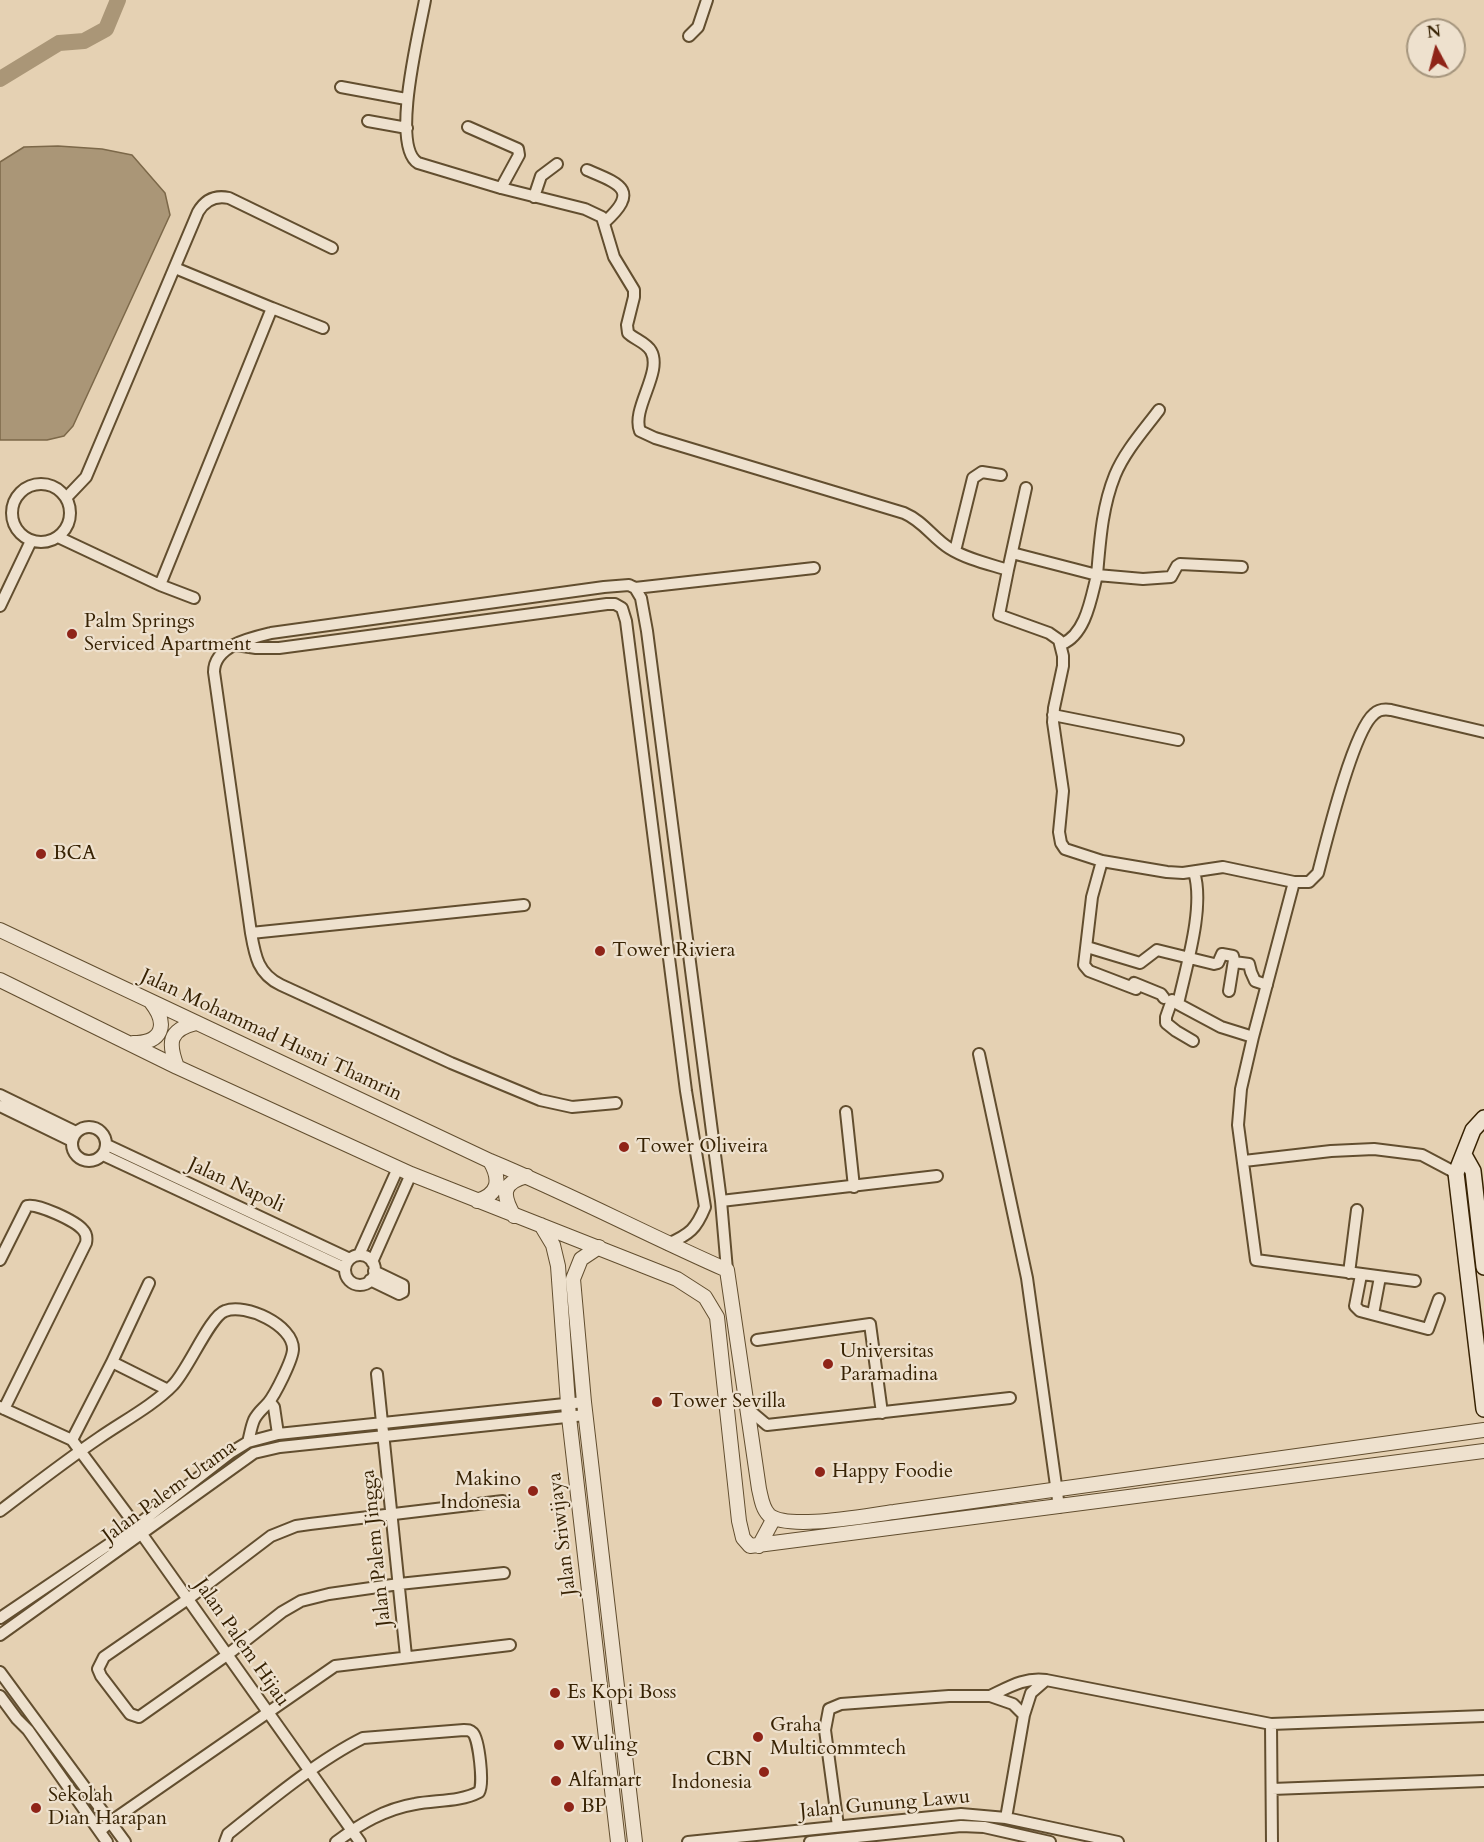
<!DOCTYPE html>
<html>
<head>
<meta charset="utf-8">
<style>
	body { margin:0 }
	#map { position:relative; width:1484px; height:1842px; overflow:hidden; background:#e5d1b3; font-family:Cardo,serif }
	canvas { display:block }
	.north { position:absolute; left:1406px; top:18px; width:60px; height:60px; box-sizing:border-box; background:#eee1ce; border:2px solid #a5957d; border-radius:50%; rotate:353deg; font-size:16px; font-weight:700; line-height:24px; text-align:center; color:#372203 }
	.north::after { content:''; display:block; margin:auto; width:21px; height:27px; background:#8f2418; clip-path:polygon(50% 0,100% 100%,50% 72%,0 100%) }
</style>
</head>
<body>
<div id="map">
<canvas width="1484" height="1842"></canvas>
<div class="north">N</div>
</div>
<script>
const context = document.querySelector('canvas').getContext('2d');
context.lineJoin = 'round';
function fillPath(path, color) { context.fillStyle = color; context.fill(path, 'evenodd'); }
function strokePath(path, color, width, dash) { context.strokeStyle = color; context.lineWidth = width; context.lineCap = dash ? 'butt' : 'round'; context.setLineDash(dash || []); context.stroke(path); }
function write(font, color, halo, rows, align = 'center') {
  context.font = font + ' Cardo,serif'; context.lineWidth = 4.5; context.setLineDash([]); context.textBaseline = 'middle'; context.strokeStyle = halo; context.fillStyle = color; for (const [text, x, y, turn = 0] of rows) {
    context.save(); context.translate(x, y); context.rotate((+turn || 0) * Math.PI / 180); context.textAlign = isNaN(turn) ? turn : align; if (halo) context.strokeText(text, 0, 0); context.fillText(text, 0, 0); context.restore();
  }
}
const water = new Path2D(`
	M58,146l44,3 30,6 33,38 5,22 -97,211 -9,10 -17,4h-47v-278l24,-15z`);
fillPath(water, '#aa9677');
strokePath(water, '#7c6849', 1.5);
strokePath(new Path2D(`
	M0,79l59,-36 25,-2 22,-12 12,-29`), '#aa9677', 16);
const minor = new Path2D(`
	M425,0c-5,29 -35,146 -7,163l83,25 84,21 17,8 12,40 20,33v7l-7,28 1,8c6,6 19,10 23,18 12,21 -20,58 -11,80l15,7 249,75c19,8 29,25 45,35 17,11 40,16 59,22l-9,45 50,18 10,7 4,16v10l-9,42 -1,14 10,69 -4,41 2,11 4,6 37,12 65,11 16,1 40,-6 71,15h15l9,-9c8,-31 35,-142 56,-159 5,-5 11,-5 17,-4l93,22
	M689,36l9,-9 9,-27
	M341,87l65,12
	M368,121l39,7
	M468,127l50,22 1,6 -18,33
	M587,170c33,14 53,20 18,52
	M534,197l7,-21 16,-12
	M272,308l51,20
	M1159,410c-15,20 -34,41 -44,65 -13,32 -15,66 -18,100l46,4 28,-2 6,-11 3,-2 62,3
	M12 513a29 29 0 1 1 58 0a29 29 0 1 1-58 0Z
	M66,498l20,-21 112,-265c7,-12 17,-17 31,-14l103,50
	M58,537l102,48 112,-277 -97,-40
	M955,551l18,-73 9,-6 19,3
	M1012,553l85,22c-6,23 -11,59 -35,69
	M1008,570l18,-82
	M160,585l34,13
	M635,588l6,10 6,33 74,570 6,69
	M0,606l31,-65
	M236,645l20,3h23l328,-44h8l7,4 4,13 60,470 19,116c-9,22 -15,27 -37,37
	M1053,715l125,25
	M1102,861l-10,36 -8,68 5,6 47,18
	M1194,872c11,35 -8,95 -16,132l43,23 32,10 -12,52 -3,36 18,135 159,21
	M251,933l273,-28
	M1087,947l53,16 17,-13 57,14 4,-1 4,-9 11,2 1,4 -5,31
	M1234,962l15,2 2,8 4,9 12,4
	M1131,987l3,-4 27,11 3,4
	M1172,1000l-6,17v6l10,8 17,10
	M1253,1037l41,-155
	M979,1054l48,224 32,229
	M0,1095l76,37
	M616,1103l-44,4 -32,-7 -89,-37 -170,-78c-23,-11 -26,-29 -30,-52l-37,-261c0,-26 36,-34 57,-39l333,-46 25,-2 6,3 179,-20
	M0,1106l72,35
	M846,1112l8,75
	M72 1144a17 17 0 1 1 34 0a17 17 0 1 1-34 0Z
	M107,1145l243,114
	M103,1155l242,113
	M1244,1161l87,-10 43,-2 48,6 34,18
	M721,1201l216,-25
	M359,1255l39,-87
	M345 1270a15 15 0 1 1 30 0a15 15 0 1 1-30 0Z
	M0,1260l27,-54c10,-3 49,15 56,24 4,4 4,8 3,13l-82,166
	M372,1262l39,-88
	M1349,1273l8,-63
	M1361,1275l-6,31 5,5 68,18 11,-30
	M370,1280l29,14 4,-2v-7l-29,-14
	M1373,1314l7,-37
	M757,1340l113,-16 12,89
	M112,1362l56,28
	M377,1374l29,282
	M270,1402l4,5 4,27
	M0,1407l72,33 64,86 224,316
	M748,1409l19,16 243,-27
	M72,1440l40,-78 37,-79
	M503,1501l-193,23 -14,2 -25,10 -83,63 -84,58 -6,12 3,7 29,38 9,3 88,-62 55,-43 19,-11 28,-7 70,-10 105,-11
	M0,1511c33,-25 65,-50 99,-73 23,-16 55,-33 74,-53 15,-15 37,-69 52,-74 21,-8 68,14 68,38 0,10 -18,46 -25,54 -5,6 -10,9 -14,17 -3,7 -4,15 -6,22
	M0,1618l136,-92 94,-73 18,-11 30,-8 306,-32
	M0,1635l254,-182 26,-6 305,-32
	M0,1672l125,170
	M1046,1680l225,44 213,-8
	M0,1696l17,23 11,11 79,112
	M1271,1724l1,118
	M1272,1789l212,-8
	M1006,1818l18,-103
	M838,1826l-13,-96 4,-21 12,-5 108,-8h41l23,8 11,11 7,-22 15,-13c-21,-3 -37,7 -56,16
	M100,1831l10,-9 225,-156 175,-21
	M225,1842l3,-8c40,-32 89,-73 135,-96l101,-8c4,0 6,0 9,3 6,7 11,51 6,59 -19,10 -43,8 -64,12 -30,5 -55,20 -79,38
	M688,1842l273,-28 45,4 112,24
	M810,1842l151,-16 23,1 66,15`);
const tertiary = new Path2D(`
	M0,930l490,231c80,33 157,74 237,109l32,219c2,8 3,19 10,26 19,16 99,0 125,-3l590,-82
	M0,980l177,87 234,107 266,105 28,18 12,20 22,204 4,17 7,8 734,-95
	M133,1043c29,0 36,-18 18,-41
	M177,1067c-9,-24 -9,-37 19,-44
	M477,1201c22,-7 24,-21 13,-40
	M514,1216c-12,-21 -13,-33 13,-40
	M541,1225l12,20 5,21 11,151 49,425
	M599,1247l-18,12 -8,20 11,123 51,440
	M759,1546l15,-28`);
const secondary = new Path2D(`
	M1484,1118l-11,12 -17,43 28,236
	M1464,1155l9,16 11,96`);
strokePath(minor, '#624e2f', 14);
strokePath(tertiary, '#624e2f', 16);
strokePath(secondary, '#372203', 18);
strokePath(minor, '#eee1ce', 10);
strokePath(tertiary, '#eee1ce', 14);
strokePath(secondary, '#eee1ce', 15);
for (const [x, y, r, color] of [
	[72,634,6,"#8f2418"],
	[41,854,6,"#8f2418"],
	[600,951,6,"#8f2418"],
	[624,1147,6,"#8f2418"],
	[828,1364,6,"#8f2418"],
	[657,1402,6,"#8f2418"],
	[820,1472,6,"#8f2418"],
	[533,1491,6,"#8f2418"],
	[555,1693,6,"#8f2418"],
	[758,1737,6,"#8f2418"],
	[559,1745,6,"#8f2418"],
	[764,1772,6,"#8f2418"],
	[556,1781,6,"#8f2418"],
	[569,1807,6,"#8f2418"],
	[36,1808,6,"#8f2418"]
]) { const dot = new Path2D(); dot.arc(x, y, r, 0, 2 * Math.PI); context.fillStyle = color; context.fill(dot); strokePath(dot, '#eee1ce', 2); }
write('20px', '#372203', '#eee1ce', [
	["Palm Springs",84,622],
	["Serviced Apartment",84,645],
	["BCA",53,854],
	["Tower Riviera",612,951],
	["Tower Oliveira",636,1147],
	["Universitas",840,1352],
	["Paramadina",840,1375],
	["Tower Sevilla",669,1402],
	["Happy Foodie",832,1472],
	["Makino",521,1480,"right"],
	["Indonesia",521,1503,"right"],
	["Es Kopi Boss",567,1693],
	["Graha",770,1726],
	["Multicommtech",770,1749],
	["Wuling",571,1745],
	["CBN",752,1760,"right"],
	["Indonesia",752,1783,"right"],
	["Alfamart",568,1781],
	["Sekolah",48,1796],
	["Dian Harapan",48,1819],
	["BP",581,1807]
], 'left');
write('20px', '#372203', '#eee1ce', [
	["Jalan Mohammad Husni Thamrin",271,1036,25],
	["Jalan Napoli",236,1186,25],
	["Jalan Palem Utama",170,1492,-36],
	["Jalan Sriwijaya",563,1534,-97],
	["Jalan Palem Jingga",377,1548,-96],
	["Jalan Palem Hijau",241,1643,55],
	["Jalan Gunung Lawu",885,1805,-5]
]);
</script>
</body>
</html>
